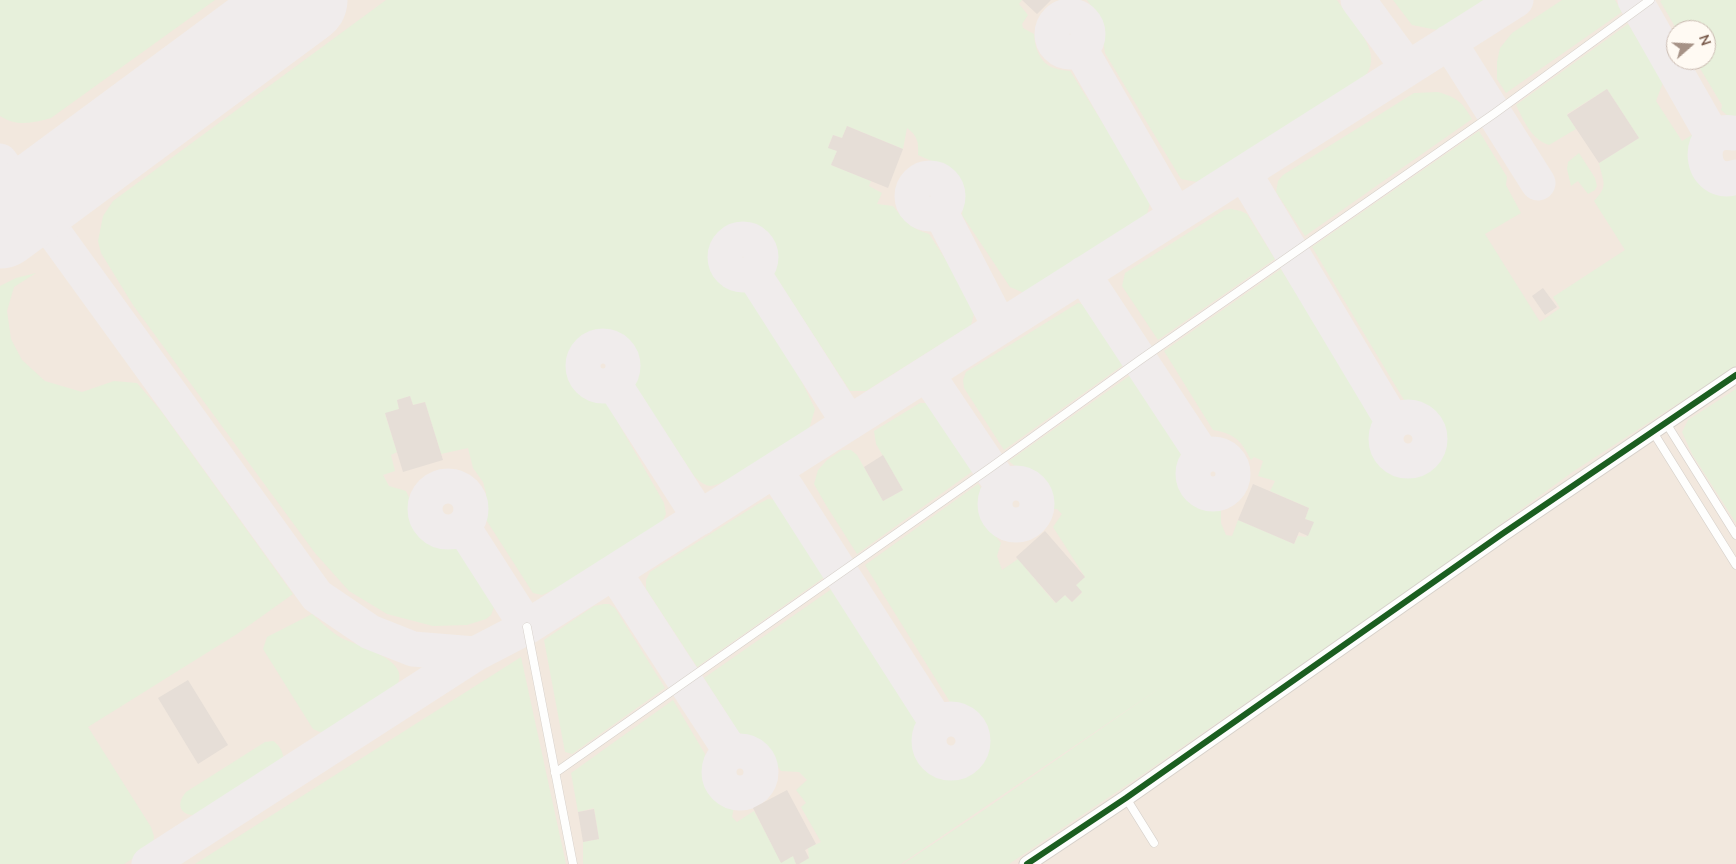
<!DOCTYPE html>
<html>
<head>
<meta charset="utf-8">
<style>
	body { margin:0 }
	#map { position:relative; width:1736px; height:864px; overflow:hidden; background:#f9f5f0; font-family:"Nunito Sans",sans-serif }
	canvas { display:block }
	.north { position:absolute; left:1666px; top:20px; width:50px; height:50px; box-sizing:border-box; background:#fffaf3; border:1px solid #cabbb1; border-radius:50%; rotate:71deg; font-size:14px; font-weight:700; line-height:20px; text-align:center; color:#7a5c4d }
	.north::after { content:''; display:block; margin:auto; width:18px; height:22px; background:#a69286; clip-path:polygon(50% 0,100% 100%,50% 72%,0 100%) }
</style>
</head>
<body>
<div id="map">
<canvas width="1736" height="864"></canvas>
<div class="north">N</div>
</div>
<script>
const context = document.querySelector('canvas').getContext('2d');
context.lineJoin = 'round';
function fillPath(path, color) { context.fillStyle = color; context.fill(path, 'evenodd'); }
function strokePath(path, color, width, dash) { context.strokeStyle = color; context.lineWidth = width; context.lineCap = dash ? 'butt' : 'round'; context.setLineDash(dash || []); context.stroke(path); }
fillPath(new Path2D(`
	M0,0h1736v864h-1736zM1676,30h30v30h-30z`), '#f2e8de');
fillPath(new Path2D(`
	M0,0h215l-164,118c-18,5 -34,9 -51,-2z
	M386,0h636l-3,4 9,11 -6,9 1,4 11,6c1,13 5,29 20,34 5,2 11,2 16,3l81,128 -5,19 -122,75 -14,-6 -48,-72 2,-19 -1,-10 -7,-10 -13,-10 -25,-11c1,-13 -1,-20 -11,-27l-4,21 -56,-23 -5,12 -9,-3 -5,12 9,4 -6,14 40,16 -2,5 13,7 -5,11 16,2c12,15 17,22 36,28l47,72 -5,19 -105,66h-16l-78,-120c2,-6 2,-10 2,-16 0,-24 -21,-30 -41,-25l-3,-3 -11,7 2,5 -8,8c-3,26 7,37 32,41l55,90 15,31 -6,20 -82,51c-17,8 -19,9 -33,-4l-62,-95c4,-30 -6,-50 -39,-43l-2,-3 -12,7 2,4c-11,16 -14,33 4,46 5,4 14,5 19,6l60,105 2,11 -5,10 -97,61 -22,10 -9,-2 -48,-75 1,-25 -3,-11 -10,-14 -5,-20 -27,6 -16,-52 -12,3 -3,-9 -13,4 2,9 -14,5 12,38 -6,3 4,16 -12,4 6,11 17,5 13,29 15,14 17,4 43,69 -3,8 -5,4 -19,6 -34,1 -46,-12 -38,-23 -34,-38 -182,-248 -32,-52 -3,-12 5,-25 10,-15z
	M1087,0h250c10,15 37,43 34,62 -1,8 -5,14 -11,20l-163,100 -16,-3 -76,-126 -5,-35z
	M1393,0h95l-37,26 -14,4 -25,-5z
	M1562,0h53l7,12 -116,81 -9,-14v-17l3,-14 12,-15z
	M1662,0h74v117l-9,-2 -6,-5 1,-5 -27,-45h11v-30h-29l-17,-29z
	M1628,24l36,56 -8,21 26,40 15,-9c-1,7 -5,16 -5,23 1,21 24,42 44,33v178l-162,105 -145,105 -290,201 -130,87h-106l81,-54 180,-125 -263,179h-102l10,-6 -1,-10 13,-6 -20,-35 5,-4 -10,-13 11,-10 -8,-8 -18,-1 -14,-21 -12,-11 -16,-6 -35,-55 129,-90 89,139c-6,26 11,52 40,41l3,3 10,-8 -2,-5c2,-2 7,-5 9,-8 1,-3 0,-6 0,-8 3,-22 -15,-30 -33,-34l1,-6 -85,-137 113,-81 7,9 -6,9 8,23 14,18 -4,13 5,14 16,-11 37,44 10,-8 7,7 10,-9 -6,-8 9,-8 -32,-50 9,-13 -5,-5h-5c-1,-16 -5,-31 -21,-38 -10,-4 -13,-1 -22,-10l123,-87 49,77 -2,26 6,10 17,14 19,9v13l5,12 6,1 6,-16 56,24 4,-8 8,1 6,-15 -7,-3 4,-11 -39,-17 5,-10 -17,-5 5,-15 -9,-4 -3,3c-10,-20 -16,-26 -38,-30l-49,-79 117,-82 97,156c0,6 -2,15 0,21 6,18 24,22 40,20l3,3 10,-8 -1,-5c3,-3 7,-5 9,-8 5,-12 -2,-29 -12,-35 -8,-5 -15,-5 -24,-5l-2,-5 3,-3 -92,-153 167,-116 28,46 -1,8 15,28 -36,21 55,88 20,-14 -7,-11 72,-47 -31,-49c15,-16 9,-18 5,-38l40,-25 -32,-49 -40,25 9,15 -27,16c-18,-6 -25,-24 -33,-40z
	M1438,92c20,6 24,10 34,27l-167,117 -29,-44 2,-11 5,-6 131,-82z
	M1579,153l16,25 2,8 -2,4 -7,4 -10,-13 -7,5 -4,-17 1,-7z
	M1231,209l10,2 6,3 28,45 -117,81 -36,-54 3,-13 99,-63z
	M36,273l-22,14 -7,24 4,28 11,21 23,21 37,11 32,-11 23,2 24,28 132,183 -56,40 -149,93 63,100 3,9 -1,10 -29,18h-124v-578l16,-8z
	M1078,303l14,4 34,56 -122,87 -40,-62 -1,-8 3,-8z
	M1736,389v134l-44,-69 -10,-22 6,-12z
	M920,403h9l6,7 38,61 -116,83 -31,-49 -12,-21 4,-14 9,-10 15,-10h9l6,5 26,46 20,-11 -27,-46 -2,-13z
	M768,499l8,1 7,5 43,71 -129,91 -51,-78v-9l4,-8 108,-68z
	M604,604h5l6,4 50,80 -93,66 -7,-2 -21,-112 50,-34z
	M312,614c8,7 17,16 26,22 16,10 77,23 58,51 -8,12 -52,36 -67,45l-7,1 -9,-4 -50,-80 4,-12z
	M521,657l45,207h-371z
	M673,700l32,54 -2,23 5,12 12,13 14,5 -2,10 5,5 17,-11 27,51 12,-6 3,8h-213v-22l16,-3 -5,-31 -16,4 -7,-39z
	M273,741c7,5 9,9 11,18l-7,7 -78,49c-17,2 -25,-9 -13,-23l79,-50z`), '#e7f0db');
strokePath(new Path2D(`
	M1358,0l50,68
	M1635,0l78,137
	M1052 34a18 18 0 1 1 36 0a18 18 0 1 1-36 0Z
	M1449,42l89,141
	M1080,49l96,166
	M1733,133c-41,-7 -34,57 3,44
	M0,161l31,40 286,395 53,36 43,17 62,5
	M1244,173l149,249
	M912 196a18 18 0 1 1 36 0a18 18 0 1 1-36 0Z
	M940,211l60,116
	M725 257a18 18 0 1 1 36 0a18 18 0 1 1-36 0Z
	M753,273l96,150
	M1083,274l120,182
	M583 366a20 20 0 1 1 40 0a20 20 0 1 1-40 0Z
	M927,374l76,113
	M614,384l86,134
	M1386 439a22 22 0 1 1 44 0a22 22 0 1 1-44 0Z
	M1193 474a20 20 0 1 1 40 0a20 20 0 1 1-40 0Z
	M775,470l162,253
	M995 504a21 21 0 1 1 42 0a21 21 0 1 1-42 0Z
	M425 509a23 23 0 1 1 46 0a23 23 0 1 1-46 0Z
	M463,527l64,100
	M614,572l117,180
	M929 741a22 22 0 1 1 44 0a22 22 0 1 1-44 0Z
	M719 772a21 21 0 1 1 42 0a21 21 0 1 1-42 0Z
	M149,864l326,-210 52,-27 989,-627`), '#f0ecec', 35);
strokePath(new Path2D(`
	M0,224l303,-224`), '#f0ecec', 89);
fillPath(new Path2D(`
	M1022,0h29l-14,14z
	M1607,89l32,49 -40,25 -32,-48z
	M847,126l56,23 -15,39 -57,-23 6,-14 -9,-3 5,-13 9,3z
	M1543,288l14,19 -12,8 -13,-19z
	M410,396l3,9 12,-3 18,58 -40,12 -18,-59 14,-4 -2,-9z
	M883,455l20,35 -20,11 -19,-34z
	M1253,484l56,24 -4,11 9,3 -6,14 -9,-4 -5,12 -56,-24z
	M1045,531l40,46 -9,8 6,7 -10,10 -7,-7 -9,8 -40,-46z
	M188,680l40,65 -30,19 -40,-66z
	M787,790l29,54 -11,6 4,8 -10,6h-3l-3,-8 -12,7 -28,-55z
	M594,809l5,30 -16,3 -5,-30z`), '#e6ded7');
const lane = new Path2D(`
	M1666,423l70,112
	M1653,432l83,133
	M527,627l46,237
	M555,773l435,-305 150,-108 355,-247 155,-113
	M1126,798l28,45`);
const street = new Path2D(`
	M1027,864l99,-66 376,-264 234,-159`);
strokePath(lane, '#d7d1cb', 9);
strokePath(street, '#d7d1cb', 17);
strokePath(lane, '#fefefd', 8);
strokePath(street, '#fefefd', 15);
strokePath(new Path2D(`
	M1027,864l99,-66 376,-264 234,-159`), '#1b5e20', 6);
</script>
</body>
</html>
